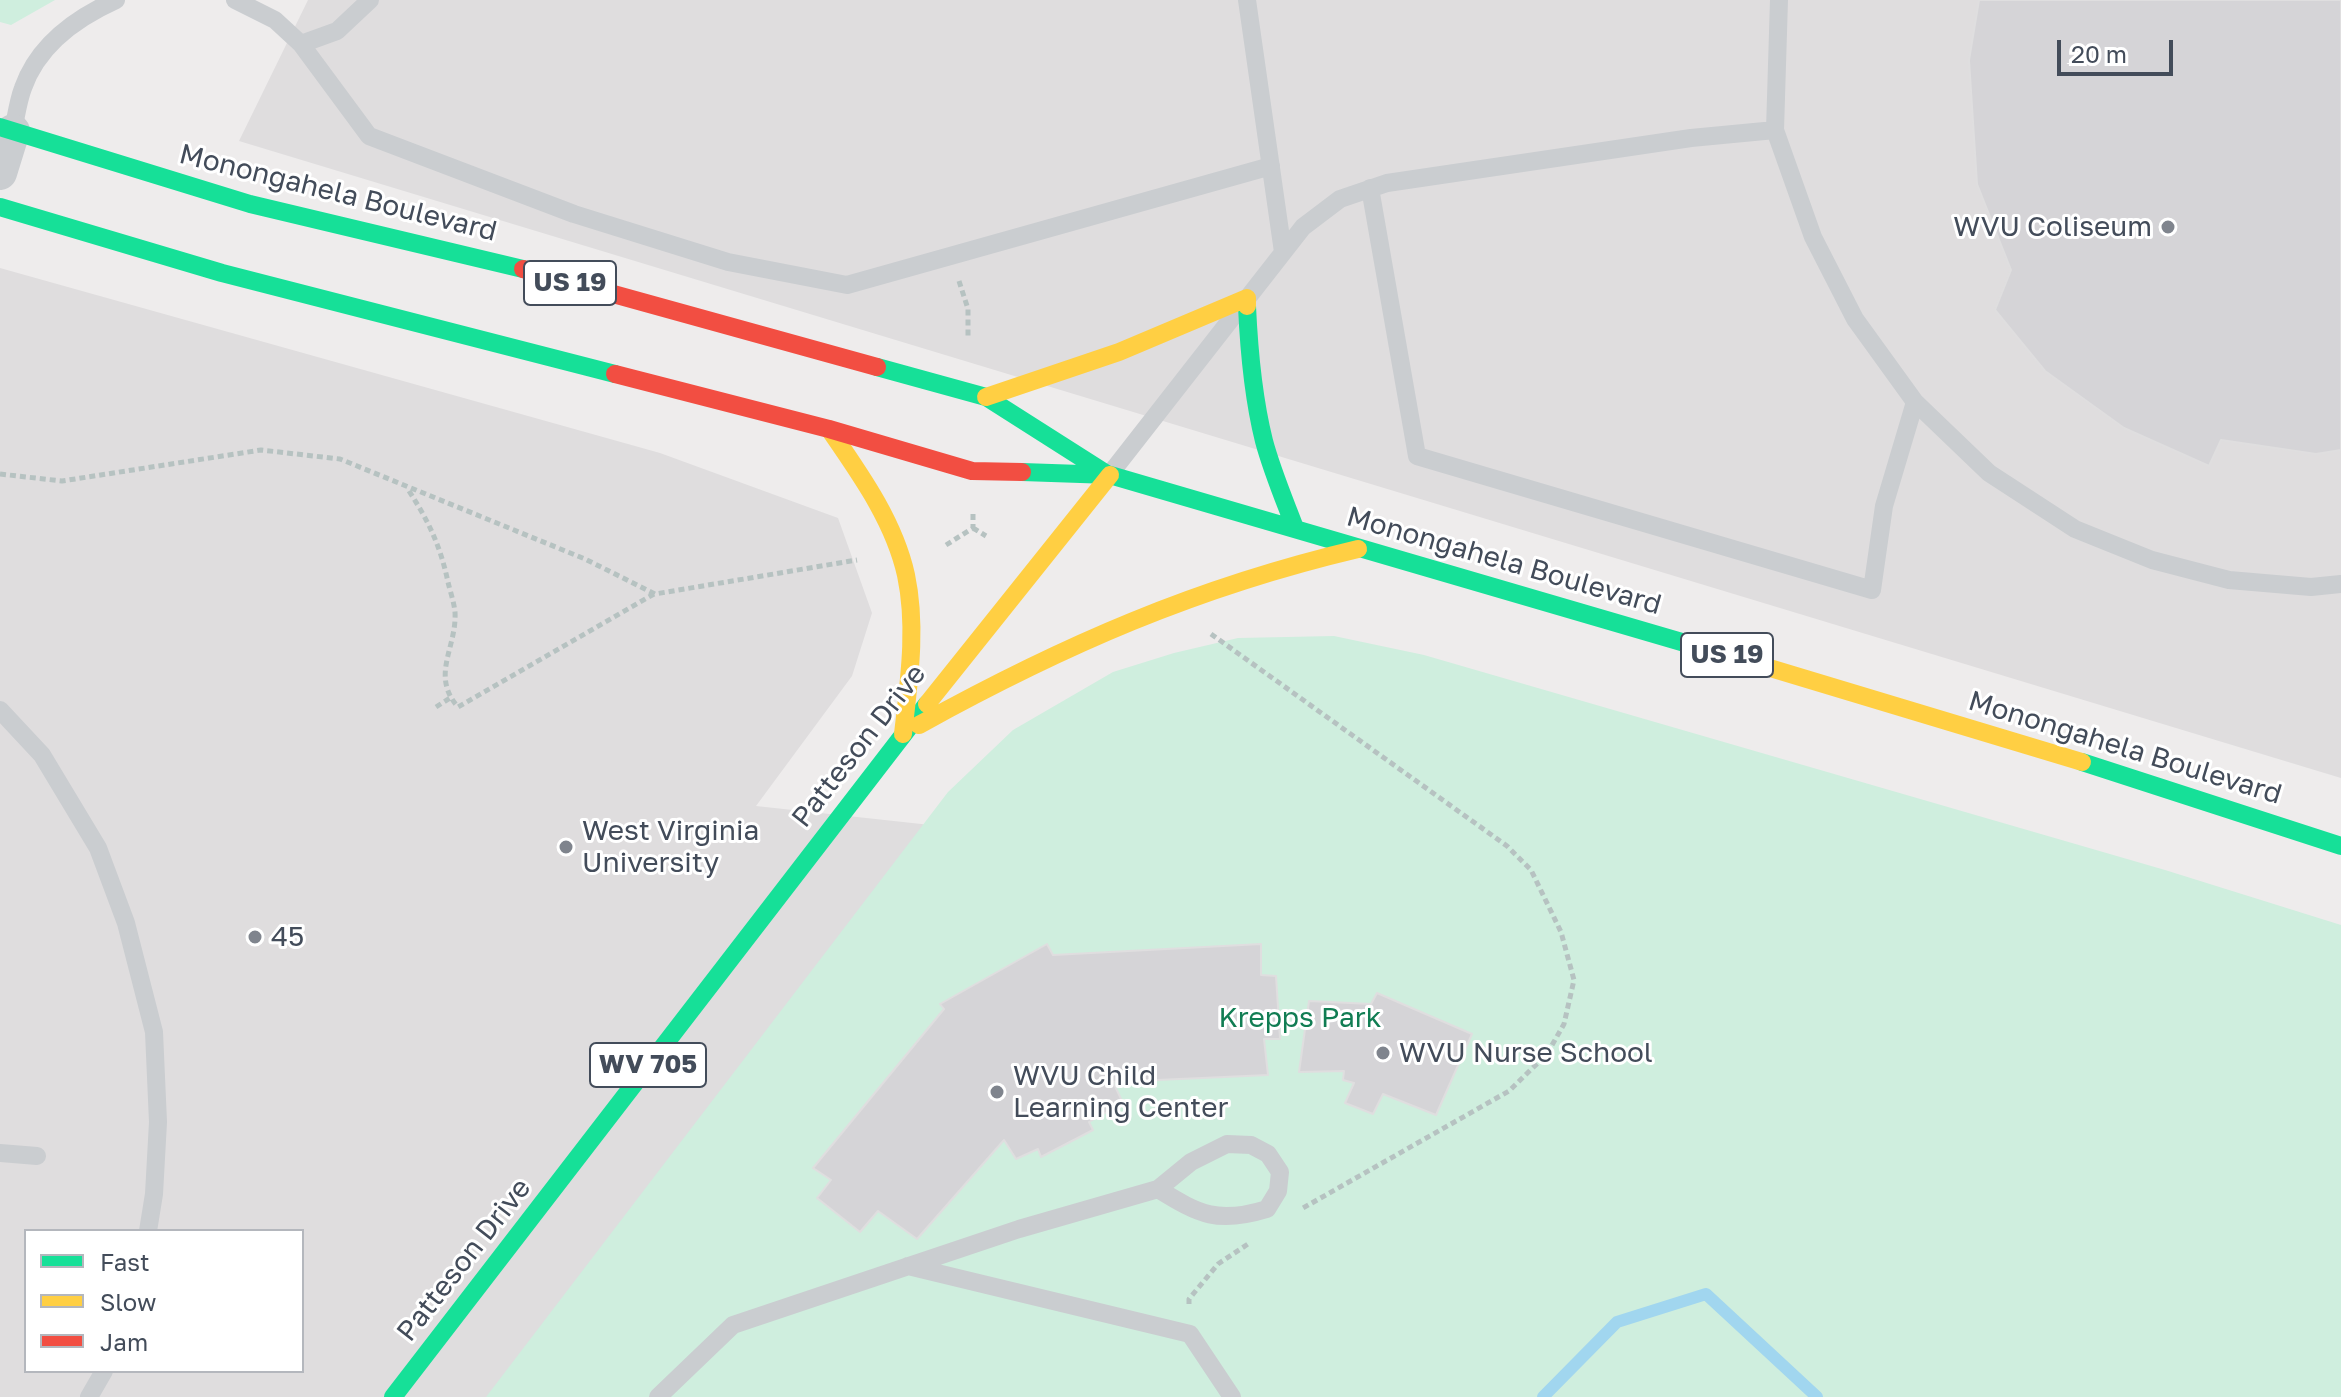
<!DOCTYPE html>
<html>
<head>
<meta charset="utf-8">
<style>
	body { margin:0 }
	#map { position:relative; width:2341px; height:1397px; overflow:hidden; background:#eeecec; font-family:"Golos Text",sans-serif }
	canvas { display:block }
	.legend { position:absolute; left:24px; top:1229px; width:280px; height:144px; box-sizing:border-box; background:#fff; border:2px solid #b4b7bd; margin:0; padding:10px 14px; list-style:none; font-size:24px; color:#434c5a }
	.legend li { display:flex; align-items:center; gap:16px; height:40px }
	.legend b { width:40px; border:2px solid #b4b7bd }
	.scale { position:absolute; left:2057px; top:40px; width:116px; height:36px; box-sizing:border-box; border:4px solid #434c5a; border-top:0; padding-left:10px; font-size:24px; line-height:28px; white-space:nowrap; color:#434c5a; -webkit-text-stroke:6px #fff; paint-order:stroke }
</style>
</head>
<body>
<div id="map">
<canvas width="2341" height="1397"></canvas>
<ul class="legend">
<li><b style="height:10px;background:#16e098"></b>Fast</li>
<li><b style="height:10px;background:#ffcf43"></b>Slow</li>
<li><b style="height:10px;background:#f24e42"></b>Jam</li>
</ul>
<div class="scale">20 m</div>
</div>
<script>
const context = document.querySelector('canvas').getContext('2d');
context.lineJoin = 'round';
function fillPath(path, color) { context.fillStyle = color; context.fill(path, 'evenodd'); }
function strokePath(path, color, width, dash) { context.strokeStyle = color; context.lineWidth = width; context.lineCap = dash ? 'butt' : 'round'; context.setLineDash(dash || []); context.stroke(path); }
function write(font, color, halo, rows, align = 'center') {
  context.font = font + ' "Golos Text",sans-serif'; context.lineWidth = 6; context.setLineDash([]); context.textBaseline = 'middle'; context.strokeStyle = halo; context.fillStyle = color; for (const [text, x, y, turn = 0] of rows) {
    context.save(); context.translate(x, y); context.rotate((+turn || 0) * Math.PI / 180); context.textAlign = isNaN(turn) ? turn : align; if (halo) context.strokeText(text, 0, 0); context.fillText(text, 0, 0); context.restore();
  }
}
fillPath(new Path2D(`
	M308,0h2033v778l-2102,-637z
	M0,268l660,185 178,65 34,95 -20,63 -96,130 753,82 -1022,509h-487zM26,1231h276v140h-276z`), '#dfddde');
fillPath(new Path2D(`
	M0,0h55l-44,25 -11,-3z
	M1334,636l90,19 741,215 176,55v472h-1855l462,-605 65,-62 100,-58 61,-19 64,-15z`), '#cfeede');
strokePath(new Path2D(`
	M1543,1397l74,-75 89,-28 111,103`), '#a1d6ef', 12);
const building = new Path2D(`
	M1979,0h362v450l-25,4 -95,-14 -12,26 -85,-38 -79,-57 -50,-61 16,-40 -34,-86 -8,-124z
	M1047,944l6,11 208,-11v31l15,1 4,63h-16l4,36 -155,7 10,21 -34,19 4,8 -52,27 -3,-8 -22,10 -12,-19 -87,99 -39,-28 -18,21 -43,-34 14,-18 -18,-12 131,-159 -4,-5z
	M1377,993l95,41 -36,81 -53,-21 -10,20 -28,-11 9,-20 -11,-3 1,-9 -45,1 10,-71 62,3z`);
fillPath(building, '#d5d4d7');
strokePath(building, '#dfdedf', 2);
strokePath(new Path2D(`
	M959,281l9,28v30
	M0,474l62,7 199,-31 79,9 245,100 70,35 202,-34
	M409,491c20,31 31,54 39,91 2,9 6,20 7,30 2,36 -25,63 3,95l196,-113
	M973,528l13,8
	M946,545l27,-17v-18
	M1211,634l296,212 24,24 30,62 13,48 -10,44 -17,30 -38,37 -206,117
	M436,707l14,-9
	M1189,1304v-5l29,-35 30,-20`), '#b6c2c1', 5, [6, 4]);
strokePath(new Path2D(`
	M235,0l40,20 26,24 68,92 205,78 154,48 119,23 424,-119
	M1247,0l36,252
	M1779,0l-4,130 38,107 42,82 60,83 74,71 86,56 77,31 77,20 82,7 30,-3
	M301,44l36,-13 33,-31
	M13,131c3,-14 5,-30 10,-43 15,-43 53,-70 93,-88
	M1370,188l47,268 455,134 12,-84 31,-104
	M1110,474l193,-247 37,-28 47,-16 304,-45 84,-8
	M0,710l42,45 56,93 28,75 28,109 4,90 -4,72 -6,37
	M0,1153l37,3
	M908,1266l282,68 42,63
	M89,1397l15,-26
	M658,1397l75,-72 286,-96 139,-40 33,-27 36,-18 24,1 17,9 12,18 -2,19 -11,18c-49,15 -67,6 -109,-20`), '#cacdd0', 18);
strokePath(new Path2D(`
	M0,173l13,-42`), '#cacdd0', 34);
strokePath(new Path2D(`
	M0,127l250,77 273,65
	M0,207l222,66 393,101
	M1247,306c2,45 6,91 17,135 8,30 20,58 31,87
	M877,367l109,30 121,77
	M1022,472l88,3 640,187
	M2082,762l259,84
	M393,1397l534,-693`), '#16e098', 18);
strokePath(new Path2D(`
	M986,397l133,-45 128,-54v8
	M829,429c31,45 65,92 77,146 11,52 3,106 -3,159
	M1750,662l332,100
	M927,704l183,-229
	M919,725c145,-80 278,-138 439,-176`), '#ffcf43', 18);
strokePath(new Path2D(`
	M523,269l354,98
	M615,374l214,55 143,42 50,1`), '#f24e42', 18);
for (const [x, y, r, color] of [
	[2168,227,8,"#7f848d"],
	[566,847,8,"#7f848d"],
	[255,937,8,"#7f848d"],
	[1383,1053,8,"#7f848d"],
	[997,1092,8,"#7f848d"]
]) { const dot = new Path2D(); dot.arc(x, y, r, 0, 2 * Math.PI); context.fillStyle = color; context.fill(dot); strokePath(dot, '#fff', 3); }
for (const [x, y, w] of [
	[570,283,92],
	[1727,655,92],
	[648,1065,116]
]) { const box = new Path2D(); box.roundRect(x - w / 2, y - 22, w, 44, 6); context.fillStyle = '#fff'; context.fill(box); strokePath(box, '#434c5a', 2); }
write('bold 26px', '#434c5a', null, [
	["US 19",570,283],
	["US 19",1727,655],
	["WV 705",648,1065]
]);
write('28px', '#434c5a', '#fff', [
	["Monongahela Boulevard",338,193,14],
	["Monongahela Boulevard",1504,561,16],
	["Patteson Drive",859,746,-52],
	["Monongahela Boulevard",2125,748,17],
	["Patteson Drive",464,1260,-52]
]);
write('28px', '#434c5a', '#fff', [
	["WVU Coliseum",2152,227,"right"],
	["West Virginia",582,831],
	["University",582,863],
	["45",271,937],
	["WVU Nurse School",1399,1053],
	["WVU Child",1013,1076],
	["Learning Center",1013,1108]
], 'left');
write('28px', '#117d53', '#fff', [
	["Krepps Park",1300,1018]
]);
</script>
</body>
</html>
